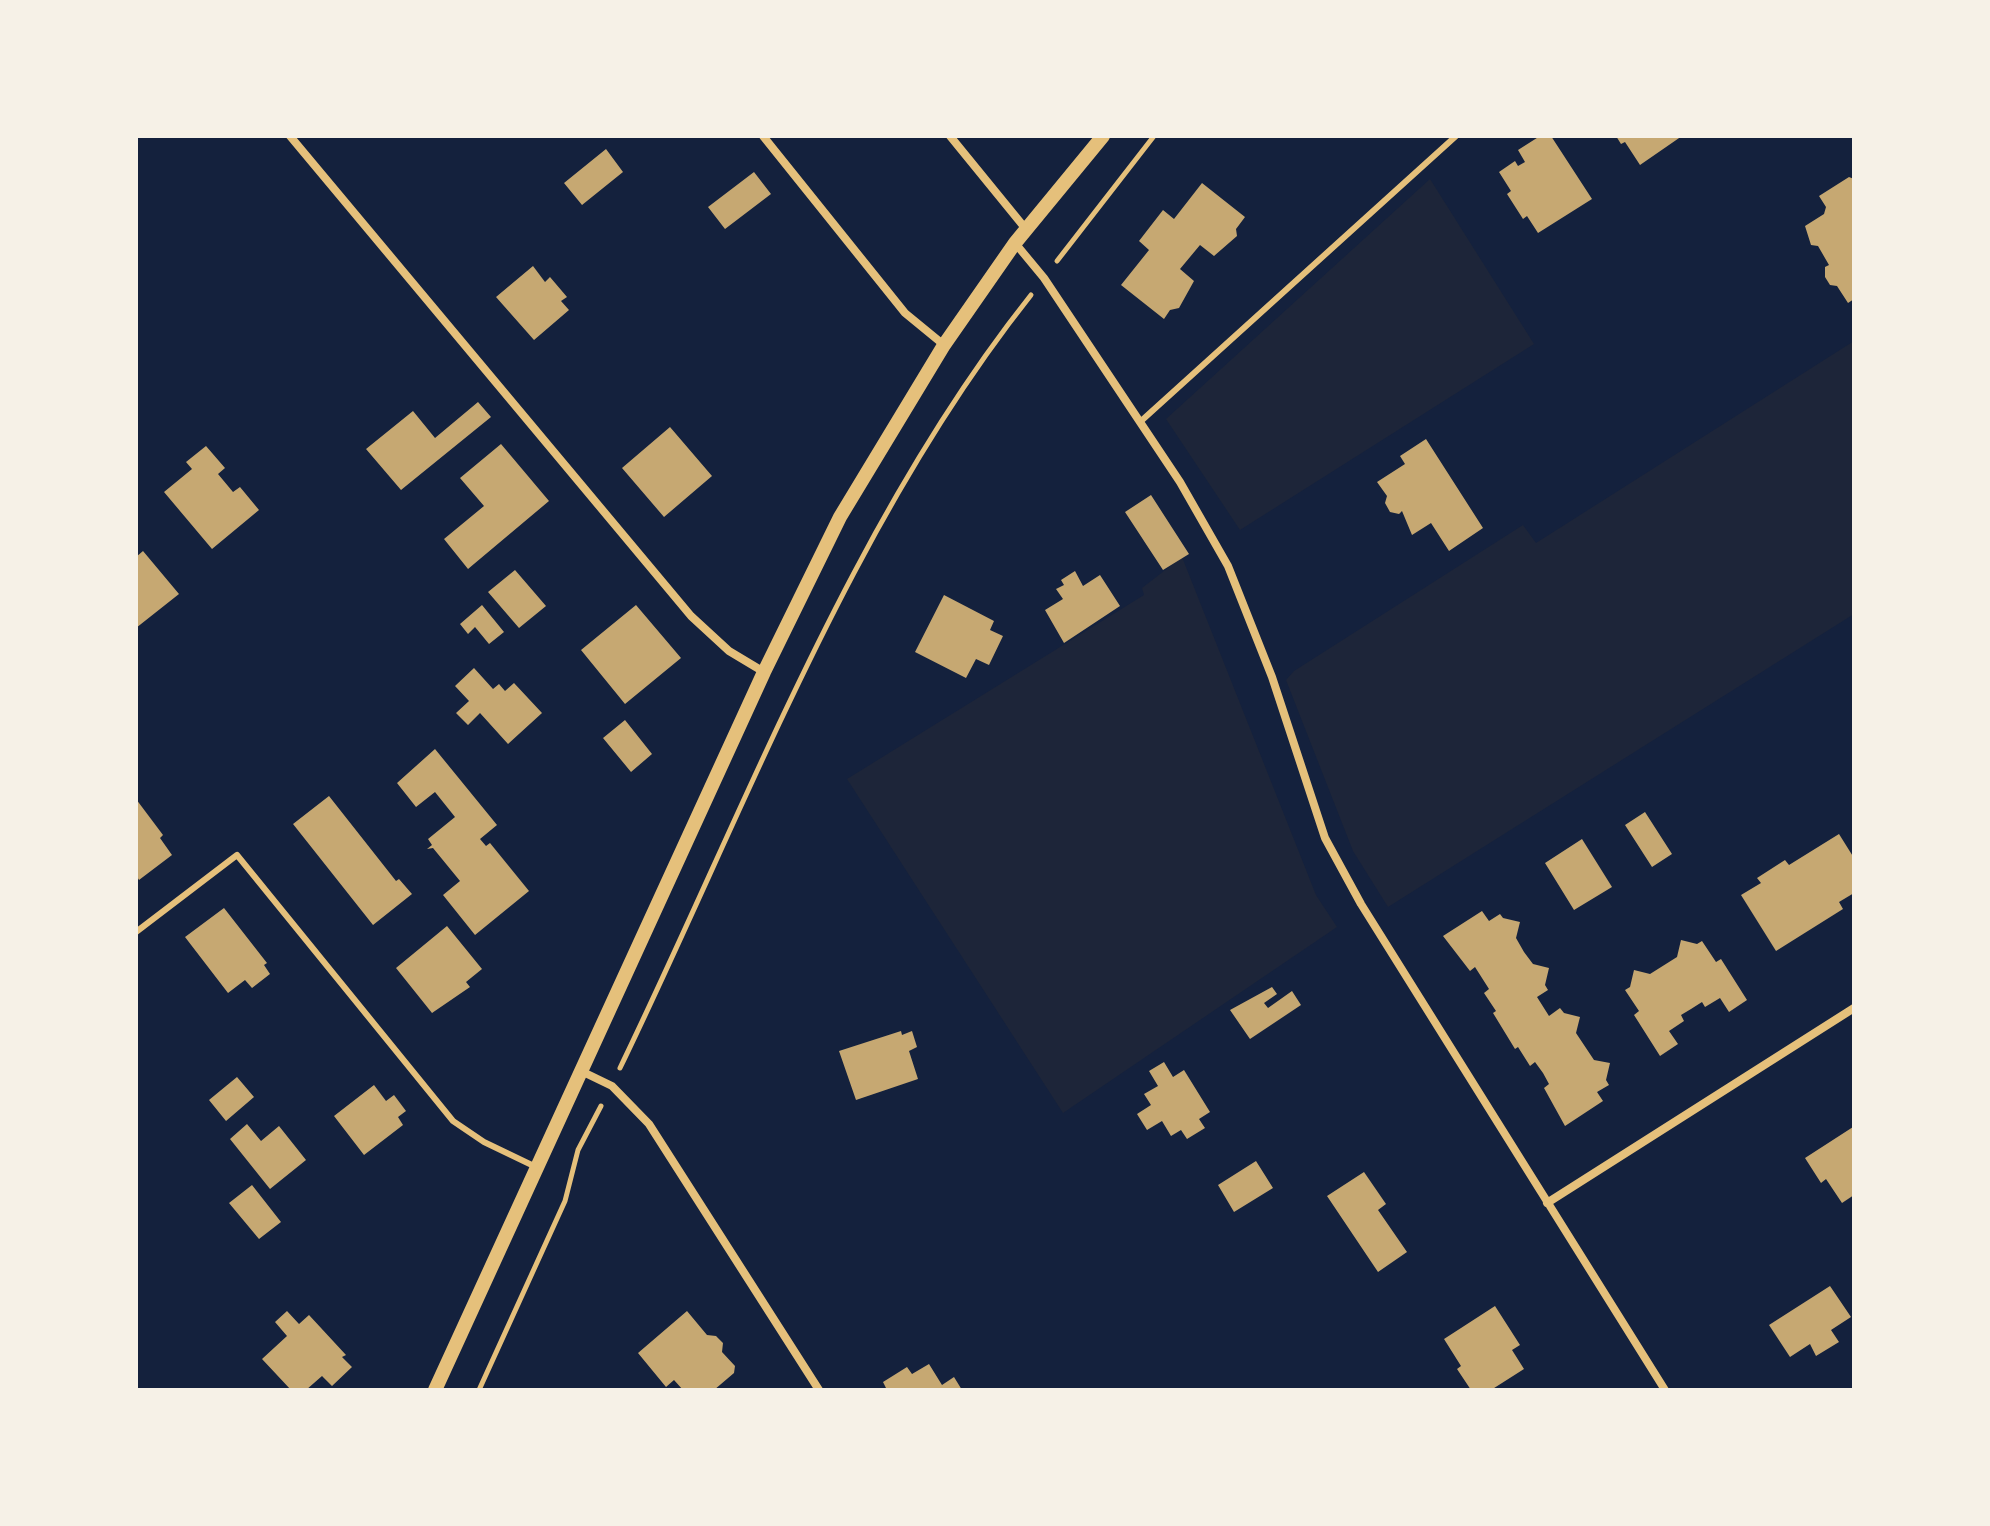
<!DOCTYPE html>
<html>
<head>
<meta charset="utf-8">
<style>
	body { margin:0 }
	#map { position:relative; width:1990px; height:1526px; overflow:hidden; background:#14213d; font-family:Cabin,sans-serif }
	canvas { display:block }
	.frame { position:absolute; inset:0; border:138px solid #f6f1e7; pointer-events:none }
</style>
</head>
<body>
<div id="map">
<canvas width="1990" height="1526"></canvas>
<div class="frame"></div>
</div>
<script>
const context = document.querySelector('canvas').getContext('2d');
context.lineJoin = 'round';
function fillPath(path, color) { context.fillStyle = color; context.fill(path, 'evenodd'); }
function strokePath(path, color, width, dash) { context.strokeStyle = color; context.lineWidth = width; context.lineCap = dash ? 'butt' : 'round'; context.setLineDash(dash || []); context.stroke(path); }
fillPath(new Path2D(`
	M1430,179l104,165 -294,186 -74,-111z
	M1854,341v273l-466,293 -35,-56 -67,-171 8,-9 229,-146 13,18z
	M1182,557l134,338 21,32 -274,186 -216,-334 297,-184 -2,-7z`), '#1d2539');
fillPath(new Path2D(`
	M1540,136h11l41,63 -54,34 -11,-17 -4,3 -16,-25 4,-3 -12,-19 16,-11 3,5 7,-4 -7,-12z
	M1616,136h66l-42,29 -15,-23 -4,2z
	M606,149l17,23 -41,33 -18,-22z
	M754,172l17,22 -46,35 -17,-22z
	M1849,177l5,2v120l-6,4 -11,-17 -7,-1 -5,-8v-10l4,-2 -11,-19 -7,-1 -6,-19 19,-12 2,-7 -7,-11z
	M1202,183l43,34 -9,12 1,7 -23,20 -14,-11 -20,24 14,12 -15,27 -9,2 -6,9 -43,-34 28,-35 -10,-9 24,-31 11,9z
	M533,266l12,16 5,-5 17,20 -6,4 8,9 -35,30 -38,-43z
	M478,402l13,15 -90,73 -35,-41 47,-38 22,27z
	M670,427l42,49 -48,41 -42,-49z
	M1426,439l57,89 -34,23 -18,-28 -19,12 -10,-24 -3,3 -9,-2 -5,-9 2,-7 -10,-14 28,-18 -5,-8z
	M501,444l48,57 -81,68 -24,-30 40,-33 -24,-28z
	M206,446l19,22 -7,6 15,18 7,-5 19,23 -47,39 -48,-57 28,-23 -6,-7z
	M1151,495l38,59 -26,16 -38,-58z
	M143,551l36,43 -43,34v-71z
	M515,570l31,36 -27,22 -31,-36z
	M1075,571l8,15 17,-11 20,31 -56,37 -19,-33 18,-11 -7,-10 8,-4 -3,-5z
	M944,595l50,26 -4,9 13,6 -14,29 -13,-6 -10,19 -51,-26z
	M482,605l22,27 -15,12 -14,-17 -7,7 -8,-10z
	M636,605l45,53 -56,46 -44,-54z
	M474,668l19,21 6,-5 6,7 9,-8 28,30 -34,31 -28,-31 -12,12 -12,-12 13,-12 -14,-15z
	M625,720l27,34 -21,18 -28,-34z
	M435,749l62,76 -17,14 6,7 4,-3 39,48 -54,44 -32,-40 17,-14 -27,-33 -6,1 5,-4 -4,-6 27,-22 -20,-25 -19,15 -19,-24z
	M329,796l67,85 3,-2 13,15 -39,31 -80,-101z
	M136,799l27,36 -3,3 12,17 -33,25 -3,-5z
	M1645,812l27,42 -20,13 -27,-42z
	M1839,834l15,24v35l-15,9 4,7 -67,42 -35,-56 20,-12 -4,-5 28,-18 4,5z
	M1582,839l30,48 -38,23 -29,-47z
	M224,908l43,55 -3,2 6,9 -18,14 -7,-8 -17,13 -43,-56z
	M1482,911l7,10 11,-7 3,4 17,4 -4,16 8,14 9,12 16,4 -4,17 3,5 -11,7 12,19 11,-8 4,5 16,4 -4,16 18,27 16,3 -4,17 3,5 -12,7 6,9 -38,25 -21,-38 5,-4 -6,-11 -8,-11 -5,4 -12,-19 -3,2 -22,-36 3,-2 -12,-18 5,-4 -14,-22 -5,4 -27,-35z
	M447,926l35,43 -16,13 4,5 -38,26 -36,-45z
	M1681,940l16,4 5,-3 14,21 5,-3 26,41 -18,12 -9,-14 -15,9 -3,-5 -11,7 -10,6 3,6 -15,10 9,13 -18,12 -26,-41 5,-4 -14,-21 5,-3 4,-17 16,4 27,-17z
	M1272,987l5,7 -13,9 4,5 24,-17 9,14 -51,34 -20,-29z
	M901,1031l1,4 10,-4 5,16 -8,4 9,28 -62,21 -17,-49z
	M1164,1062l9,15 11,-7 26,42 -11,7 6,9 -18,11 -6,-9 -10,6 -9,-15 -15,9 -10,-16 14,-9 -7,-11 14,-8 -9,-15z
	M237,1077l17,20 -28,24 -17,-21z
	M374,1085l12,16 8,-6 12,16 -8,6 5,8 -39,30 -30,-39z
	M247,1124l14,17 18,-15 27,34 -36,29 -40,-50z
	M1853,1127l1,68 -12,8 -16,-24 -5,4 -16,-25z
	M1256,1161l17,27 -39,24 -16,-27z
	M1364,1172l22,32 -8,6 29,42 -29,20 -51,-76z
	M252,1185l29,37 -22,17 -30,-36z
	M1830,1286l21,31 -20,13 8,12 -23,14 -6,-12 -20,13 -21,-32z
	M1495,1306l25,39 -8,5 12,19 -33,21h-20l-14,-21 4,-3 -17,-27z
	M287,1311l12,13 10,-9 37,40 -4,2 10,10 -20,19 -10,-10 -16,14h-15l-29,-31 25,-23 -12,-14z
	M687,1311l20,24 9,1 7,7 -1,9 13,14 -1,7 -20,17h-31l-9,-10 -8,7 -28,-34z
	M929,1364l13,21 12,-8 8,13h-75l-4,-8 24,-15 5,7z`), '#c6a872');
strokePath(new Path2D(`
	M1057,261l97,-125
	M620,1068c125,-258 232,-548 411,-773
	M479,1390l86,-189 13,-51 23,-44`), '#e5c07b', 5);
strokePath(new Path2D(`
	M1140,422l316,-286
	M136,932l101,-77 216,266 31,21 52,25`), '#e5c07b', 6);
strokePath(new Path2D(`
	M290,136l401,480 38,35 35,21
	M763,136l142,177 39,32
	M950,136l75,92
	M1015,243l29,35 136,204 48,84 44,111 53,161 36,66 304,486
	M581,1071l31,15 37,38 170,266
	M1547,1203l307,-195`), '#e5c07b', 8);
strokePath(new Path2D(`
	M435,1390l329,-718 76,-155 104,-172 71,-102 88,-107`), '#e5c07b', 14);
</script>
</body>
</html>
